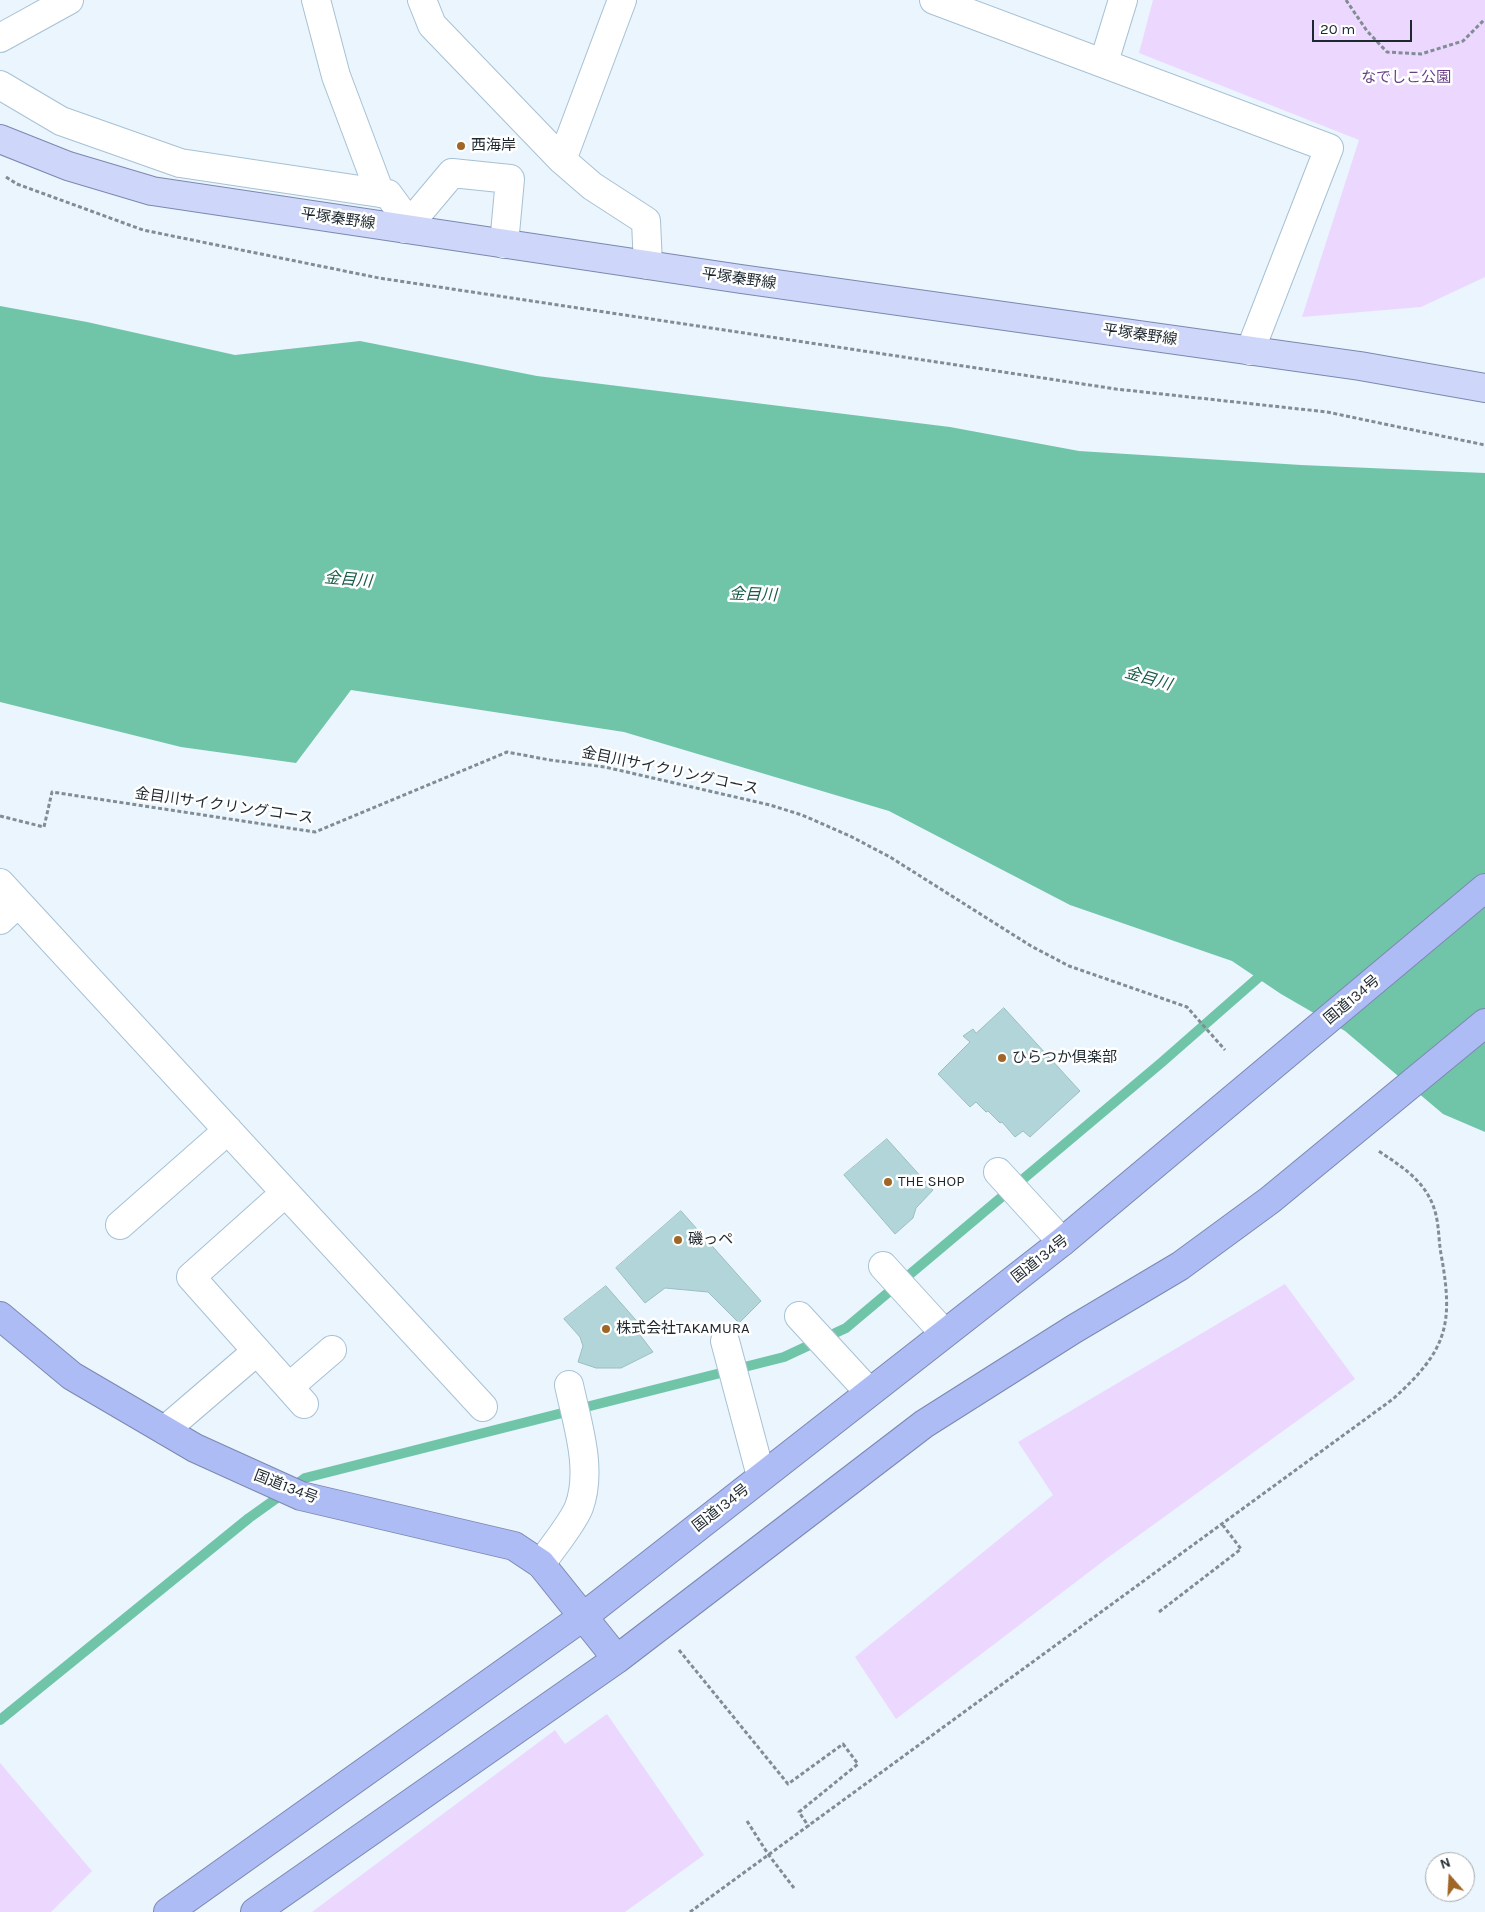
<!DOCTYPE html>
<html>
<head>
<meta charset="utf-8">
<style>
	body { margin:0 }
	#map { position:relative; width:1485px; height:1912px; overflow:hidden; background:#eaf5fd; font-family:Karla,sans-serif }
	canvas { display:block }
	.north { position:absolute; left:1425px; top:1852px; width:50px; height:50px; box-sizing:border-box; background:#fff; border:1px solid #a5a9ac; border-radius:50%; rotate:341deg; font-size:14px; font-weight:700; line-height:20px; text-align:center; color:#1e282f }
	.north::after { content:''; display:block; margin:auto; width:18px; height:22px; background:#a06625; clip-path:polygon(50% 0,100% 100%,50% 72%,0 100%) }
	.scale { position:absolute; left:1312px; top:20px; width:100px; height:22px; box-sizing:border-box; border:2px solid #1e282f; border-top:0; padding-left:6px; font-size:15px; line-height:18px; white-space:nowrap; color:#1e282f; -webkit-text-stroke:4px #fff; paint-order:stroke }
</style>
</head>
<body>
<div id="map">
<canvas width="1485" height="1912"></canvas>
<div class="north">N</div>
<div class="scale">20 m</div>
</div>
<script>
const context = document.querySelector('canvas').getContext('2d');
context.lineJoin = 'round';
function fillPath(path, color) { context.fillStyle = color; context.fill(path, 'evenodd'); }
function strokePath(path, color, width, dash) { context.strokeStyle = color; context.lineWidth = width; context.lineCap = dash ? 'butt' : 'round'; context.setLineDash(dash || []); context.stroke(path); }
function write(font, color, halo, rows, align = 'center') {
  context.font = font + ' Karla,"Noto Sans JP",sans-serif'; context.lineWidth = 5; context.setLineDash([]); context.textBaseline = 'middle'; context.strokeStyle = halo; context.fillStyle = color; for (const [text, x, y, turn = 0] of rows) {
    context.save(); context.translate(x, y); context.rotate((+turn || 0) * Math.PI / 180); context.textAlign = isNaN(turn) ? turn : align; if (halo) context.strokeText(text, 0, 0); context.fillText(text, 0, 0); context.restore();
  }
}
fillPath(new Path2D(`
	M1153,0h332v277l-64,30 -119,10 57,-177 -220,-87z
	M1285,1284l70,95 -249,180 -210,160 -41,-62 198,-162 -35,-53z
	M607,1714l97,141 -79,57h-313l243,-182 10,14z
	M0,1763l92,108 -41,41h-51z`), '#ecd8ff');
fillPath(new Path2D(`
	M0,306l87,16 148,33 125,-14 177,35 413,51 129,24 222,14 184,8v659l-42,-18 -98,-83 -64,-37 -49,-33 -162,-56 -181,-94 -265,-79 -273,-42 -55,73 -115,-16 -181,-45z`), '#70c5a8');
strokePath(new Path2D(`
	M0,1720l249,-202 56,-40 479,-121 62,-29 315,-265 106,-93`), '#70c5a8', 10);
const building = new Path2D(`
	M1004,1008l76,83 -50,46 -7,-6 -8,6 -13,-15 -2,1 -12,-12 -2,1 -10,-10 -6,5 -32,-33 32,-32 -7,-6 10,-7 3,4z
	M887,1139l46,51 -17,18 -3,10 -18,16 -51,-59z
	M681,1211l80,90 -22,22 -31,-31 -43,-4 -20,15 -29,-35z
	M606,1286l36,41 -5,4 16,21 -32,16h-25l-18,-6 5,-16 -3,-9 -16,-18z`);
fillPath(building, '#b1d5d9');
strokePath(building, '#9abec2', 1);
const minor = new Path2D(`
	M316,0l20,76 44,117 8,1 11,15 6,20
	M422,0l10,25 130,135 30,26 54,35 2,44
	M934,0l395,148 -79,203
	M0,38l69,-38
	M1104,62l19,-62
	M0,85l61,36 119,42 200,30
	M562,160l60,-160
	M405,229l47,-56 58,6 -6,65
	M0,883l483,524
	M0,920l18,-17
	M998,1172l64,70
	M285,1193l-94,84 113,127
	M120,1225l108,-95
	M883,1266l61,67
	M799,1316l70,76
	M725,1341l36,135
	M289,1387l43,-37
	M165,1430l92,-79
	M541,1564c10,-15 32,-41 38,-57 14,-38 -2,-84 -10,-122`);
const major = new Path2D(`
	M0,139l68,27 84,25 589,88 619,87 125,22`);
const highway = new Path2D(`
	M0,1316l72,60 123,72 106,48 213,50 27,18 76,95
	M168,1912l416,-296 478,-374 423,-354
	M255,1912l362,-253 307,-235 150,-95 106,-63 90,-66 215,-177`);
strokePath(minor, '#a7c1d4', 30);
strokePath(major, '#7c88b0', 30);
strokePath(highway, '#7c88b0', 30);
strokePath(new Path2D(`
	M1346,0l21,31 20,21 34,2 42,-13 22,-22
	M6,177l11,7 126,46 236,48 737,111 211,23 158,33
	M0,816l44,11 8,-35 263,40 192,-80 43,8 55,7 165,38 32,10 48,21 40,21 141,89 38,20 118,41 38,43
	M1159,1612l82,-63 -19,-25
	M679,1650l109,134 55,-40 15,20 -59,48 10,15
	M747,1821l21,33 26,34
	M690,1912l703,-513c54,-49 61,-74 48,-145 -2,-11 -2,-23 -4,-34 -6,-35 -31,-51 -60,-70`), '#818c93', 3, [4, 2.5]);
strokePath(minor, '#fff', 28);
strokePath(major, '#ced7fa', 28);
strokePath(highway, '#aebcf6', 28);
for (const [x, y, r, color] of [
	[461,146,5,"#a06625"],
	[1002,1058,5,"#a06625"],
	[888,1182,5,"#a06625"],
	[678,1240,5,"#a06625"],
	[606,1329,5,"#a06625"]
]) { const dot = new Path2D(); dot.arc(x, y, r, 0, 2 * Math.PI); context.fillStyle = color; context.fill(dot); strokePath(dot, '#fff', 2); }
write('15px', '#6a3f8a', '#fff', [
	["なでしこ公園",1406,78]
]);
write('15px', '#1e282f', '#fff', [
	["西海岸",471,146],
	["ひらつか倶楽部",1012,1058],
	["THE SHOP",898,1182],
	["磯っペ",688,1240],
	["株式会社TAKAMURA",616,1329]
], 'left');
write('15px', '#1e282f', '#fff', [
	["平塚秦野線",338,219,8],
	["平塚秦野線",739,279,8],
	["平塚秦野線",1140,335,8],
	["金目川サイクリングコース",670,771,12],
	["金目川サイクリングコース",224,806,8],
	["国道134号",1352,1000,-40],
	["国道134号",1040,1259,-38],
	["国道134号",286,1487,21],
	["国道134号",721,1508,-38]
]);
write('italic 16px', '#185c49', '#fff', [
	["金目川",348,580,5],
	["金目川",753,595,2],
	["金目川",1148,679,16]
]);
</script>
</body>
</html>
